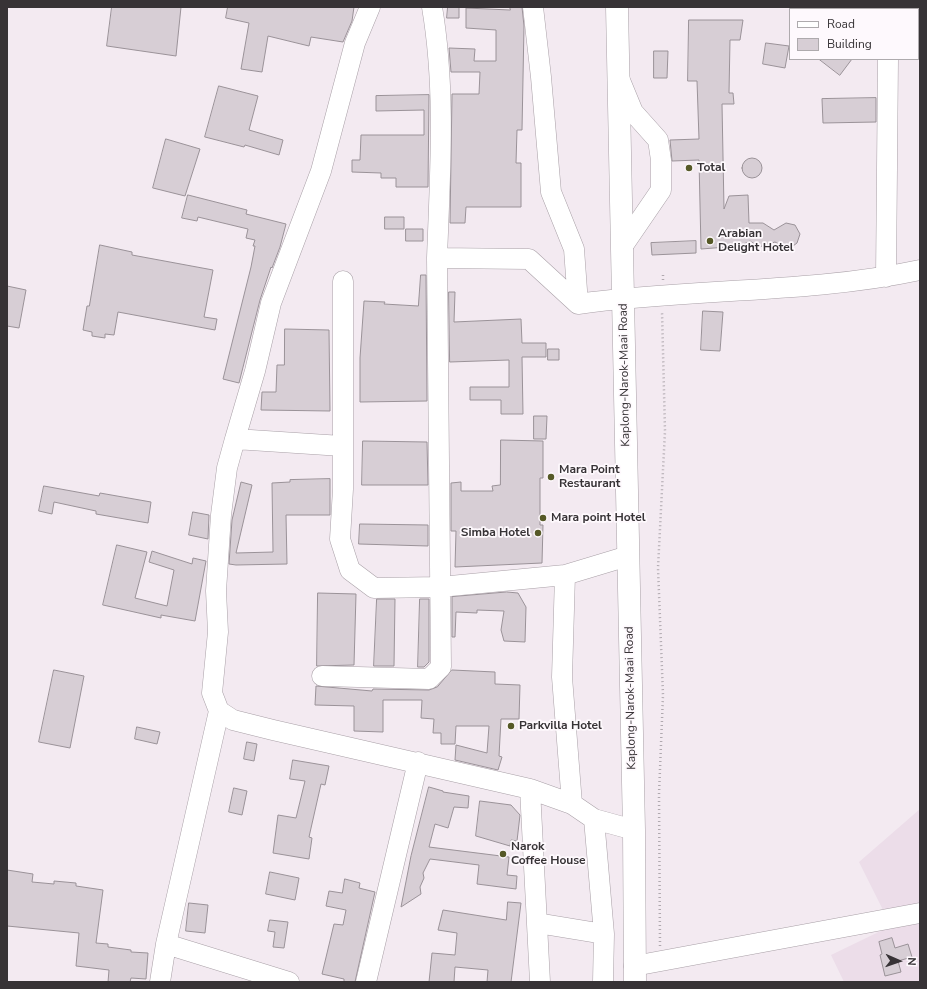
<!DOCTYPE html>
<html>
<head>
<meta charset="utf-8">
<style>
	body { margin:0 }
	#map { position:relative; width:927px; height:989px; overflow:hidden; background:#f3eaf1; font-family:"Nunito Sans",sans-serif }
	canvas { display:block }
	.frame { position:absolute; inset:0; border:8px solid #373336; pointer-events:none }
	.legend { position:absolute; left:789px; top:8px; width:130px; height:52px; box-sizing:border-box; background:#fef9fd; border:1px solid #aeaaad; margin:0; padding:5px 7px; list-style:none; font-size:12px; color:#373336 }
	.legend li { display:flex; align-items:center; gap:8px; height:20px }
	.legend b { width:20px; border:1px solid #aeaaad }
	.north { position:absolute; left:879px; top:941px; width:40px; height:40px; -webkit-text-stroke:3px #fef9fd; paint-order:stroke; rotate:92deg; font-size:11px; font-weight:700; line-height:16px; text-align:center; color:#373336 }
	.north::after { content:''; display:block; margin:auto; width:14px; height:18px; background:#373336; clip-path:polygon(50% 0,100% 100%,50% 72%,0 100%) }
</style>
</head>
<body>
<div id="map">
<canvas width="927" height="989"></canvas>
<div class="frame"></div>
<ul class="legend">
<li><b style="height:5px;background:#fff"></b>Road</li>
<li><b style="height:11px;background:#d7ced5"></b>Building</li>
</ul>
<div class="north">N</div>
</div>
<script>
const context = document.querySelector('canvas').getContext('2d');
context.lineJoin = 'round';
function fillPath(path, color) { context.fillStyle = color; context.fill(path, 'evenodd'); }
function strokePath(path, color, width, dash) { context.strokeStyle = color; context.lineWidth = width; context.lineCap = dash ? 'butt' : 'round'; context.setLineDash(dash || []); context.stroke(path); }
function write(font, color, halo, rows, align = 'center') {
  context.font = font + ' "Nunito Sans",sans-serif'; context.lineWidth = 3.5; context.setLineDash([]); context.textBaseline = 'middle'; context.strokeStyle = halo; context.fillStyle = color; for (const [text, x, y, turn = 0] of rows) {
    context.save(); context.translate(x, y); context.rotate((+turn || 0) * Math.PI / 180); context.textAlign = isNaN(turn) ? turn : align; if (halo) context.strokeText(text, 0, 0); context.fillText(text, 0, 0); context.restore();
  }
}
fillPath(new Path2D(`
	M920,809v173h-76l-13,-27 60,-29 -32,-64z`), '#ecdde9');
const building = new Path2D(`
	M112,7h69l-5,49 -69,-10z
	M228,7h126l-2,14 -9,21 -32,-5 -2,9 -41,-10 -6,36 -21,-3 8,-46 -23,-5z
	M448,7h11v11h-12z
	M510,7h12l2,19 -2,104h-5l-1,33h5v44h-55l-1,16h-15l2,-129h27l1,-22h-29l-2,-24 26,1 -1,12h22v-31l-30,-2v-20l44,2z
	M689,20h54l-3,20h-10l-1,53h4l1,11h-12l2,105 5,-13 19,-1 1,28h14l11,7 12,-7 9,2 5,9 -3,9 -4,3 -9,1 -9,-5 -16,5 -9,-6 -10,5 -39,3 -2,-89 -27,1 -2,-21 29,-1 -2,-58h-9z
	M766,43l23,3 -4,22 -22,-4z
	M654,51h14l-1,27h-13z
	M819,59h33l-12,16z
	M219,86l39,10 -9,34 34,10 -4,15 -34,-10 -1,2 -39,-10z
	M429,95l-1,92h-32v-9h-15v-5l-29,-1v-12h8l1,-25h63v-25l-48,1v-15z
	M876,98v24l-53,1 -1,-24z
	M166,139l34,10 -15,47 -32,-8z
	M742 168a10 10 0 1 1 20 0a10 10 0 1 1-20 0Z
	M188,195l59,15 -1,4 40,10 -6,23 -8,21 -1,-1 -11,33 -21,83 -16,-4 28,-112 4,-21h-2l2,-6 -9,-2 2,-9 -50,-12 -1,4 -15,-3z
	M385,217h19v12h-19z
	M406,229h17v12h-17z
	M696,241v12l-44,2 -1,-12z
	M100,245l32,7v3l81,15 -9,47 13,2 -2,11 -97,-18 -4,23 -9,-1v4l-13,-2v-4l-9,-2 4,-24h2z
	M421,275h5l1,126 -67,1v-44l4,-57 21,1 -1,2 34,2z
	M7,286l19,4 -7,38 -12,-2z
	M449,292h6l-1,30 67,-3 1,24h24v14h-24l1,57h-22v-14h-31v-13h39v-27l-59,2z
	M703,311l20,1 -3,39 -19,-1z
	M285,329l44,1 1,81 -69,-1 1,-18h14l1,-27h7z
	M548,349h11v11h-11z
	M534,416h13l-1,23h-12z
	M501,440l42,1v37h-3v47h3l-1,38 -87,4 1,-36h-5v-48l10,-1v9h32l-1,-5 8,-1z
	M363,441l64,1 1,43h-66z
	M330,479v36h-44l1,49 -51,1 -7,-1 3,-44 9,-38 11,3 -16,68 37,-1 -1,-69 18,-1v-2z
	M44,486l55,10 1,-3 51,9 -3,21 -52,-9v-3l-42,-9 -2,12 -13,-3z
	M193,512l16,3 -1,24 -19,-4z
	M360,524l68,1v21l-69,-2z
	M117,545l30,7 -12,46 32,8 7,-36 -25,-8 3,-11 40,13 1,-6 13,3 -11,60 -34,-6v3l-58,-13z
	M507,592l11,1 8,14 -1,35 -21,-1 -3,-11 3,-19 -27,-1v3l-21,-1 -1,25h-3v-40z
	M318,593l38,1 -2,71 -37,1z
	M377,599h18l-1,67h-20z
	M420,599h9v63l-5,5h-6z
	M54,670l30,6 -14,72 -31,-6z
	M452,670l43,2v12l25,1 -1,34h-18l-2,37 3,1 -4,13 -43,-10 1,-15 31,8 2,-27h-33l-1,18h-14v-11h-8l1,-14 -13,-1 1,-18h-39v32l-29,-1v-25l-39,-1 1,-19 56,5 1,-2 56,1 8,-3z
	M137,727l23,5 -3,12 -22,-5z
	M247,742l10,2 -3,17 -10,-2z
	M293,760l36,6 -4,19 -4,-1 -12,53 3,1 -3,21 -36,-6 5,-38 18,3 9,-37 -15,-2z
	M429,787l14,4v1l26,4 -1,12 -14,-1 -6,21 -13,-4 -6,23 80,10 -2,18 10,1 -1,13 -39,-5 2,-19 -49,-6 -7,14 1,5 -4,9 1,7 -20,13 10,-51z
	M234,788l13,3 -5,24 -13,-3z
	M480,801l31,4 9,10 -3,26 -6,-1 -1,6 -34,-10z
	M7,870l26,4 -1,8 22,2v-3l22,2v3l27,4 -7,53 12,1v3l23,3v2l17,1 -2,26 -15,-1 -1,4h-22l1,-12 -33,-4 3,-33 -72,-7z
	M270,872l29,6 -4,22 -29,-6z
	M345,879l15,4 -1,5 16,4 -20,90h-11v-3l-22,-5 12,-50 9,1 3,-15 -20,-4 3,-15 13,2z
	M508,902l13,1 -10,79h-24l1,-12 -33,-3 -1,15h-25l3,-29 23,2 2,-22 -19,-3 5,-20 63,10z
	M189,903l19,2 -3,28 -19,-2z
	M270,920l18,2 -4,26 -11,-1 2,-15 -7,-1z
	M892,938l3,10 13,-4 4,13 -14,4 3,11 -16,4 -5,-21 2,-1 -3,-12z`);
fillPath(building, '#d7ced5');
strokePath(building, '#9a9298', 1);
const minor = new Path2D(`
	M432,7c14,82 8,168 5,251l92,1 49,45
	M533,7l8,70 10,115 23,57 4,55c113,-16 230,-10 342,-34
	M889,9v-2
	M619,78l14,34 25,28 3,20v30l-39,57
	M886,277l2,-218
	M343,281v208l-3,50 10,31 24,18 66,-1 125,-12 63,-19
	M235,439l-8,29 -6,47 -5,76 2,41 -6,61 7,18 14,9 40,10 257,59 42,15 22,15 40,11
	M342,446l-107,-7 20,-68 16,-68 50,-132 34,-128 15,-36
	M565,575l-3,102 10,127
	M322,676l107,3 12,-12 -4,-409
	M530,789l10,193
	M594,819l10,115 -1,48
	M537,923l67,11
	M166,944l123,38
	M634,966l286,-53
	M160,982l6,-38 53,-233
	M366,982l52,-220`);
const highway = new Path2D(`
	M617,7l17,823 1,152`);
strokePath(minor, '#a9a0a7', 21);
strokePath(highway, '#a9a0a7', 23);
strokePath(new Path2D(`
	M663,280v-6
	M660,946l-1,-152 4,-99 -5,-127 7,-137 -3,-120`), '#b0a9af', 2.5, [1, 3]);
strokePath(minor, '#fff', 20);
strokePath(highway, '#fff', 22);
for (const [x, y, r, color] of [
	[689,168,4,"#565927"],
	[710,241,4,"#565927"],
	[551,477,4,"#565927"],
	[543,518,4,"#565927"],
	[538,533,4,"#565927"],
	[511,726,4,"#565927"],
	[503,854,4,"#565927"]
]) { const dot = new Path2D(); dot.arc(x, y, r, 0, 2 * Math.PI); context.fillStyle = color; context.fill(dot); strokePath(dot, '#fef9fd', 1.5); }
write('bold 12px', '#373336', '#fef9fd', [
	["Total",697,168],
	["Arabian",718,234],
	["Delight Hotel",718,248],
	["Mara Point",559,470],
	["Restaurant",559,484],
	["Mara point Hotel",551,518],
	["Simba Hotel",530,533,"right"],
	["Parkvilla Hotel",519,726],
	["Narok",511,847],
	["Coffee House",511,861]
], 'left');
write('12px', '#373336', '#fef9fd', [
	["Kaplong-Narok-Maai Road",625,375,-91],
	["Kaplong-Narok-Maai Road",631,698,-91]
]);
</script>
</body>
</html>
